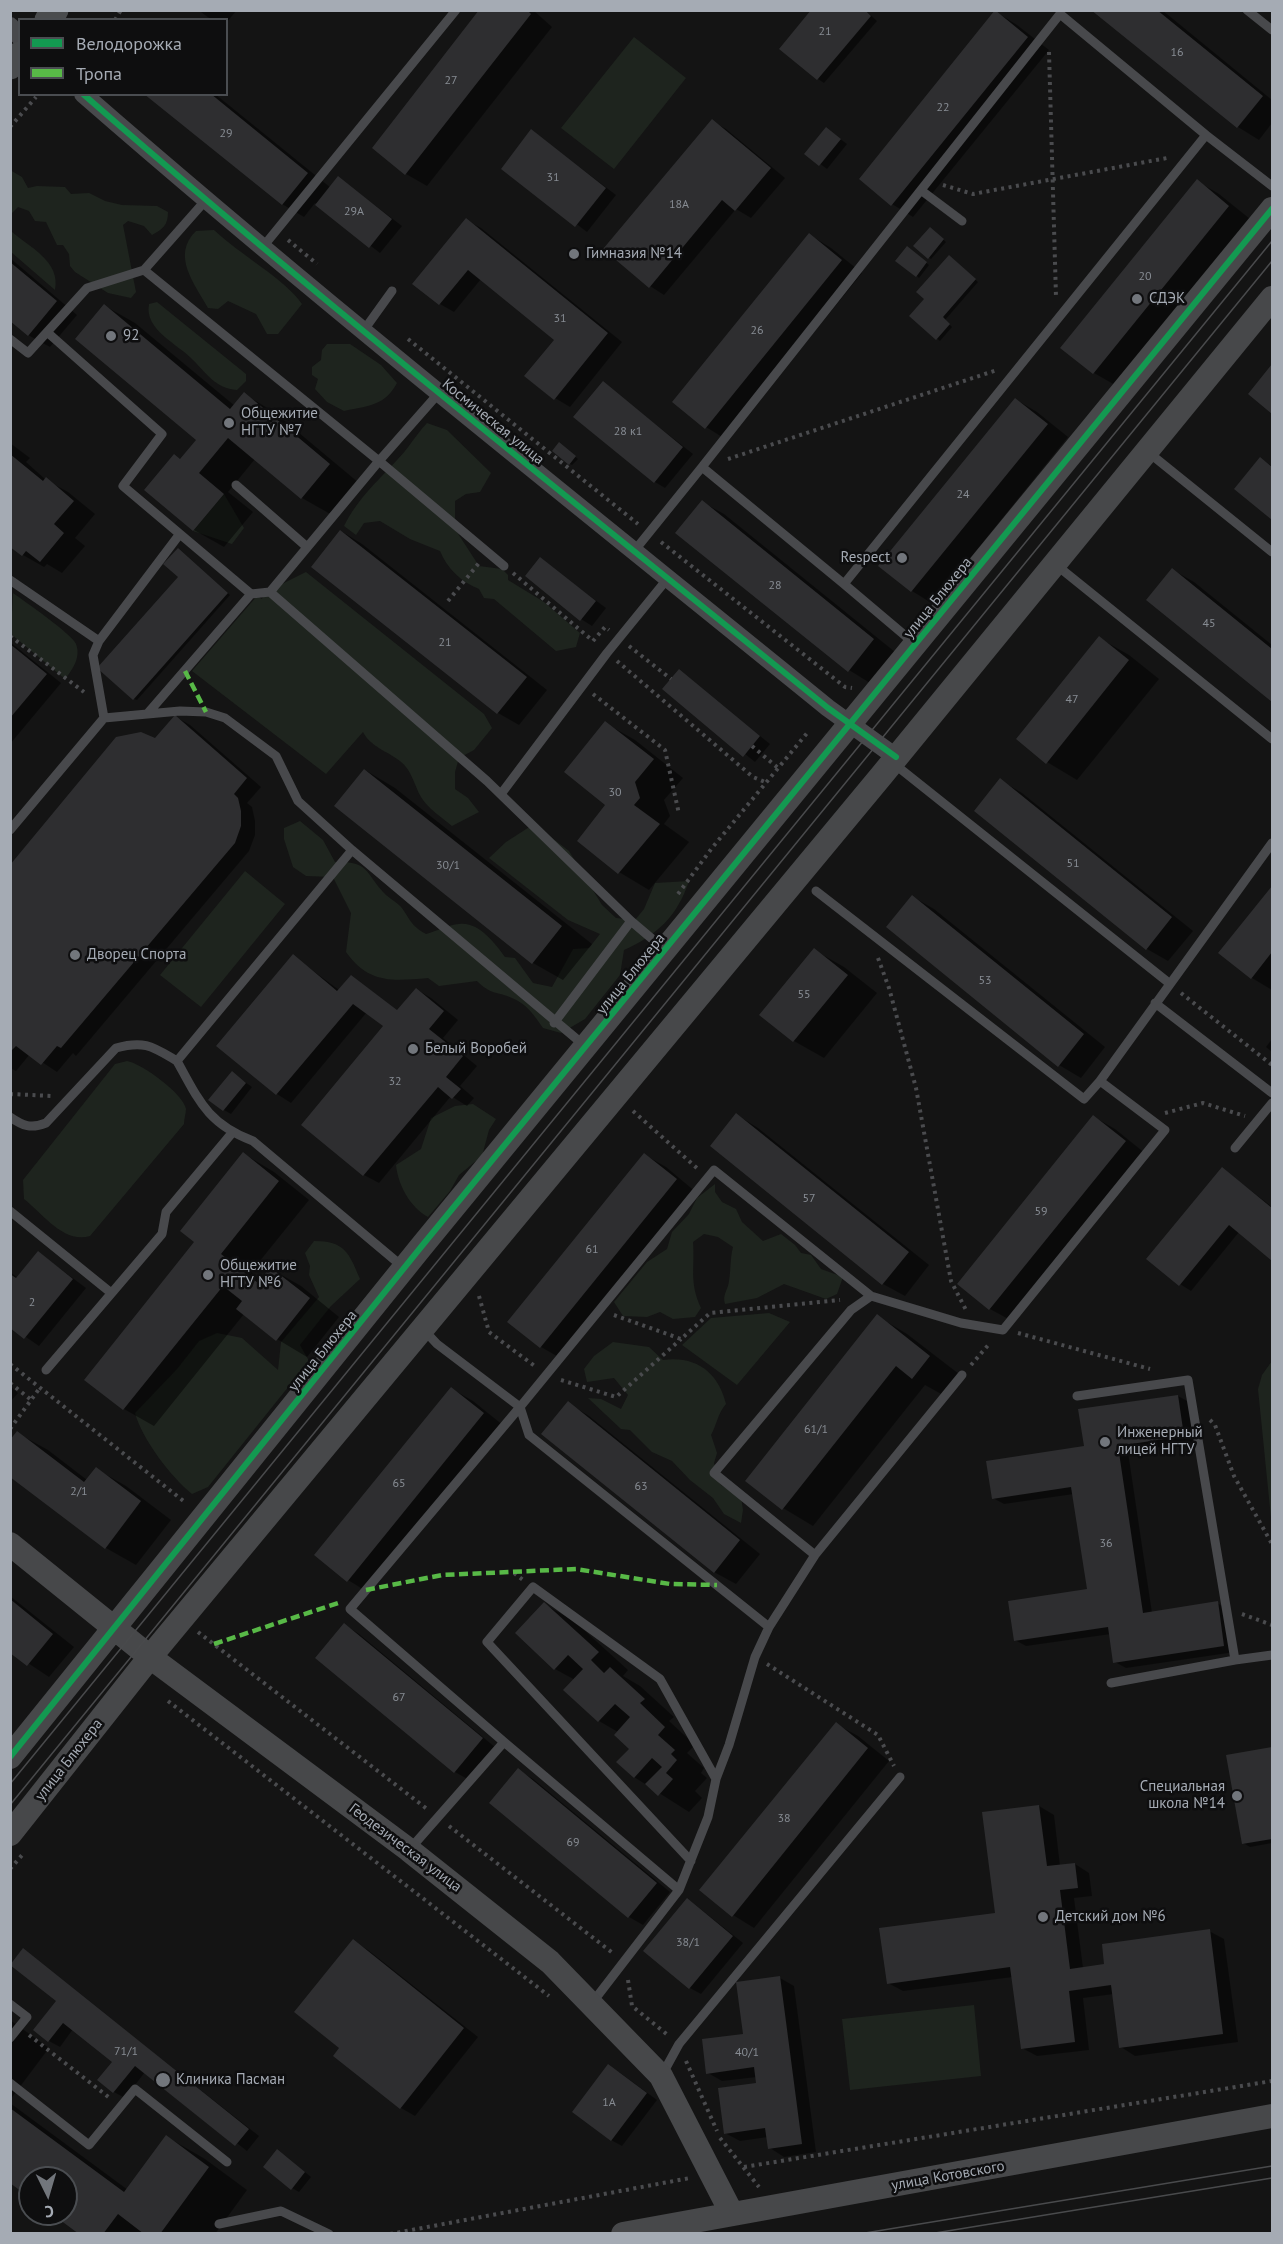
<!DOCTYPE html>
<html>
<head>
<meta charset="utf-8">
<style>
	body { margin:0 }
	#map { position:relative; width:1283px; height:2244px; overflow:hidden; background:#141414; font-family:"PT Sans",sans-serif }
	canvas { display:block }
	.frame { position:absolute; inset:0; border:12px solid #a5abb4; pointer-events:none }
	.legend { position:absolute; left:18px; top:18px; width:210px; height:78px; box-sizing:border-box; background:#0e0e0f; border:2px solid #4a4d51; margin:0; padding:8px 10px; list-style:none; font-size:18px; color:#a5abb4 }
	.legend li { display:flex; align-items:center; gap:12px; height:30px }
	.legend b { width:30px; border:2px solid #4a4d51 }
	.north { position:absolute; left:18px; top:2166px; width:60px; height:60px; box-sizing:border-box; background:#0e0e0f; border:2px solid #4a4d51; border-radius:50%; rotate:175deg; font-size:16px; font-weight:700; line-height:24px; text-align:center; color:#a5abb4 }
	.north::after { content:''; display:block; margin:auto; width:21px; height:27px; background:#72767c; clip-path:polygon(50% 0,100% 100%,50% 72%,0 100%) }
</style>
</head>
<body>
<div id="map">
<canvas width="1283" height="2244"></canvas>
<div class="frame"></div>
<ul class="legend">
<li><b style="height:8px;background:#139951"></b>Велодорожка</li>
<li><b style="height:8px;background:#58b947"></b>Тропа</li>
</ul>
<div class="north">С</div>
</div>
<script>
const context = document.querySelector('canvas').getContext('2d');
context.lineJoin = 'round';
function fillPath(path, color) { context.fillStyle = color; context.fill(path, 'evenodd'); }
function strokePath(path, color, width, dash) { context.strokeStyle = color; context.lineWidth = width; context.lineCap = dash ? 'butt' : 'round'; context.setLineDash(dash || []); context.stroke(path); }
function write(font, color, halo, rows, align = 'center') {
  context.font = font + ' "PT Sans",sans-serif'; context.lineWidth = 5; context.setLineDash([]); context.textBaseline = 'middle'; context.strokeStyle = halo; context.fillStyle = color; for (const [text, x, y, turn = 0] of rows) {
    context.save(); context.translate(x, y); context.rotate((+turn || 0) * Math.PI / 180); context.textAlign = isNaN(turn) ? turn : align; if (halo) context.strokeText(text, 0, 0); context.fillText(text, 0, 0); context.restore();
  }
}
fillPath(new Path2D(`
	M634,37l52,41 -72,91 -53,-41z
	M10,170l12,7 6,11 9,-2 28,1 6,7 18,-1 16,8 17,4 35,1 11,6c0,13 -5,17 -16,23l-8,-9 -16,-5 -5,4 13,67 -5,6 -23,-5 -33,-21 -5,-6 -1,-12 -6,-9h-6l-11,-23 -11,-1 -6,-10 -11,-4 -7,7z
	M214,230c24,23 72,50 88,74l-24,30h-11l-11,-20 -28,-13 -10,8 -10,-1c-14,-25 -37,-53 -12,-77z
	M11,231c18,16 50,30 44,59l-44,-38z
	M157,302l89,72v7l-9,9c-22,-2 -30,-16 -44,-30 -15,-16 -49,-30 -44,-56z
	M327,344h23l31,21 16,18c-12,23 -30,23 -53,28l-17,-9 -12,-13 3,-10 -6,-4v-8l9,-7 1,-10z
	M427,423l20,7 44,43 -11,19 -14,2 -11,7v28l24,37 23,3 6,6v5l36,22 36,31 -4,14 -20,4 -62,-52 -10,-1 -5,-9c-18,-7 -32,-21 -39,-38l-30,-12 -30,-18 -16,2 -8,12 -12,-9c15,-29 32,-43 53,-66 11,-11 18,-24 30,-37z
	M224,494l20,34 -12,16 -39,-13z
	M306,572l178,142 8,14 -18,22 -15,8 -4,14v17l13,9 11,14 -27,14c-9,-8 -25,-18 -31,-29 -7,-12 -9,-27 -21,-36 -13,-10 -29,-14 -37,-29l-37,42 -134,-103 65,-75 5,3 2,-6z
	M13,593c11,8 59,41 63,51 5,13 -3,25 -11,35l-54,-45z
	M300,821l23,19 12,22c36,-1 30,12 51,33 6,5 14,9 18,16 7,11 9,16 22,23 11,-3 22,-9 33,-10 19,-3 36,19 46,33l10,1 18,25 19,4 21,-38 16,-1 11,-14 -32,-14 -79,-62 17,-16 28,-18 35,27 33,54 14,13 19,2 9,-11 11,-26 34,-2c-12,36 -32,54 -65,69l-4,25 -35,44 -24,14 -18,-5c-9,-13 -16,-24 -31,-30 -16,-7 -21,-3 -35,-17l-38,5 -11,-8c-36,3 -59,6 -82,-26l5,-39 -18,-36 -27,-1 -13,-9 -9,-28v-11z
	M245,871l40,33 -84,103 -41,-32z
	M127,1061c14,2 57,33 59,48 0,4 -2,10 -2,15l-94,112c-26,8 -47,-22 -66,-37l-1,-19 92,-116z
	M473,1104l23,15 -7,11 -7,26 -23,19 -9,16 -22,26c-18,-10 -30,-32 -32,-52l25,-16 10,-31 24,-12z
	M715,1184v8l7,10 14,7 6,13 21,19 18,-7 14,11 6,8 10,2 10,14 22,8 -6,17 -11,5 -42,-15 -27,14 -32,6c-3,-9 3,-14 4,-23 2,-11 1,-23 4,-34l-15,-10 -14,-3 -11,8c2,27 -4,40 8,66l-6,9 -22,2 -13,-7 -13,5 -24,-1 -9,-14 33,-40 20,-13 5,-17 17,-18 8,-16z
	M314,1241c31,0 35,12 46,38l-29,27 -31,39 9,16 -12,15 -89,111 -16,7c-21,-17 -50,-55 -57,-81l42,-44 22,-28 18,-8 25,5 36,32 3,-28 38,-45 -10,-22 1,-9 -5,-13z
	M769,1313l21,9 -53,63 -55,-40 29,-27z
	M613,1342l36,5 14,13c33,-5 56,13 63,44 -8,9 -9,20 -15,31l6,18 -3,10 7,22 20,12 2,13 -2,13 -17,-9 -11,-16 -23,-18 -18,-19 -20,-9 -22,-22 -9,-1 -33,-31 13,1 20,10 7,-14 -14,-17 -27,4 -3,-13 10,-13z
	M1272,1361v167l-14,-139 4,-14z
	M974,2005l7,71 -131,14 -8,-71z`), '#1e241e');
fillPath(new Path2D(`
	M198,10h39l-11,13v-3h-14z
	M481,10h52l19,17 -125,159 -21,-12z
	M865,10l12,11 -53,62 -6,-4z
	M1093,10h69l110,90v23l-13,17 -21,-13z
	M996,12l21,13 32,25 -136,167 -21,-13z
	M146,94h69l116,94 8,-10 63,48 -22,27 -65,-50 -11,14 -22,-13z
	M712,121l14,8 59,49 -34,40 -15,-9 -72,86 -14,-9z
	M827,129l20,15 -20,25 -21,-16z
	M532,131l84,64 -29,37 -84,-64z
	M1197,181l22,13 31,25 -135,166 -21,-12z
	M466,220l15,8 141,114 -52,65 -15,-9 1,-58 -75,-61 -27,33 -14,-8z
	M933,230l13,12 -15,17 -3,-2z
	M810,235l21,13 31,25 -135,167 -21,-13z
	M910,250l19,15 -10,13 -2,-2z
	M10,258l67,57 -27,32 -22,-12 -18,-16z
	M952,258l26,24 -33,38 7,7 -12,14 -29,-25 15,-17z
	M105,306l30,17 100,83 9,-12 30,18 85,71 -27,32 -30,-17 -47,-39 -27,33 25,20 -29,35 -30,-17 -19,-74 6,4 17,-21z
	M1272,366v46l-21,-18z
	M603,383l90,71 -28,34 -10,-6z
	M1015,399l22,13 31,25 -135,167 -21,-13z
	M10,443l20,15 -4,4 20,18 22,12 27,22 -20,24 10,8 -23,27 -15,-9 -3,3 -21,-12 -13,-17z
	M562,446l16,13 -6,6 -2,-1z
	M1261,459l11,7v53l-36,-30z
	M702,502l22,12 171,138 -25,31 -21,-13z
	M341,531l21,13 185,146 -28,35 -21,-12z
	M181,552l49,43 -93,105 -3,-1 46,-122z
	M540,559l66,49 -14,18 -11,-7z
	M1173,570l21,12 78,63v55l-124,-100z
	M1099,638l30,17 30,24 -82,101 -30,-18z
	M10,642l51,41 -51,61z
	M679,671l91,73 -15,18 -91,-73z
	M176,717l14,8 71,62 -14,16 5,4 3,14v14l-6,16 -173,205 -3,-3 -16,19 -27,-18 -14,17 -6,-3v-201l145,-127z
	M605,723l30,17 48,38 -19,22 6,16 -6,8 25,18 -40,48 -30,-18 -12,-67z
	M365,770l30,18 197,156 -29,36 -30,-17z
	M1000,780l22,13 171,138 -25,30 -21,-12z
	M1272,888v102l-20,-12 -32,-26z
	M913,897l21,12 171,138 -24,31 -22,-13z
	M814,950l30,17 33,26 -53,65 -30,-17 -32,-27z
	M293,956l46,34 13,-14 46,35 18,-22 15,9 27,22 -15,18 34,28 -17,20 14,12 -7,8 -16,-10 -72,87 -15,-8 -60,-50 82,-99 -19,-14 -76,91 -14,-9 -59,-49z
	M1272,1039v13l-6,-5z
	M232,1073l20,14 -21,27 -7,-4z
	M737,1115l21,13 171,137 -24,31 -22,-12 -171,-138z
	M1094,1117l21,12 31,25 -134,167 -22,-12 -31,-25z
	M244,1154l30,18 35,28 -58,72 10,9 10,-12 30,17 38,31 -32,40 -30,-18 -33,-25 -90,112 -30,-17 72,-167z
	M645,1155l21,12 31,26 -135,166 -21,-12z
	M1223,1169l49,38v52l-33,-27 -48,59 -11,-7z
	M39,1253l47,35 -47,58 -29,-20v-54l8,6z
	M877,1316l30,18 52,40 -16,21 -18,-10 -112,141 -30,-18z
	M10,1386l8,7 -8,9z
	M452,1389l21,12 31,25 -135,167 -21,-13z
	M1178,1396l11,6 6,40 -67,10 24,161 65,-10 11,6 7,43 -109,16 -11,-6 -4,-28 -85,12 -11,-6 73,-49 -14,-97 -70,10 -11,-6z
	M568,1403l21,13 171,138 -24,30 -22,-12z
	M17,1433l31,17 39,30 9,-11 30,17 45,34 -35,45 -30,-17 -96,-73z
	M10,1596l64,51 -25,30 -39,-26z
	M544,1604l30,17 54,49 -5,6 17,10 34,31 -5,4 26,24 -8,8 17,15 -3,5 6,5 -12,13 7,7 -13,14 -55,-35 -3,-28 -13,-17 -19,-11 -34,-31 10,-10 -20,-11 -38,-36z
	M345,1625l14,9 137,114 -27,32 -14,-8z
	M836,1724l22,12 31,25 -135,167 -21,-13z
	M1272,1748v95l-22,4 -7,-4 -15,-87z
	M518,1770l15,9 137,113 -27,33 -14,-8z
	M1039,1806l15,9 6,51 15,-2 14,9 3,23 -18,2 9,70 23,-3 103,-34 15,8 14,103 -103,14 -14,-9 -7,-53 -31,4 6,52 -52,6 -15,-8 -9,-71 -110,14 -15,-8 109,-69z
	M688,1899l55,44 -42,51 -11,-6z
	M353,1941l15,9 110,87 -63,79 -14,-8 -60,-60z
	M23,1950l236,186 -12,15 -102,-79 -20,26 -11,-6v-30l-41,-33 -13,18 -11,-6 9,-40z
	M780,1978l14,8 22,166 -32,5 -14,-9 -2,-11 -28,4 -15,-8 33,-49 -1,-7 -35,4 -14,-8 36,-38z
	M10,2020l39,28 -39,52z
	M619,2072l38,28 -35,46 -11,-6z
	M10,2103l118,87 39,-53 38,22 42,31 -32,44h-134l-26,-20h11v-36h-36v18l-20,-15z
	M284,2155l27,22 -12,15 -7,-4z`), '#0007');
fillPath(new Path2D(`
	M479,10h48l4,4 -126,161 -33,-27z
	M811,10h54l6,6 -54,64 -38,-31z
	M995,10l33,27 -137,169 -32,-27z
	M1091,10h66l106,86 -26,32z
	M144,94h67l97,79 -26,32z
	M712,119l59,49 -36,43 -13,-11 -73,88 -46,-39z
	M826,127l15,12 -22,27 -15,-12z
	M531,129l75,59 -31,39 -74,-58z
	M338,176l54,43 -23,29 -54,-43z
	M1197,179l32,27 -136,168 -33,-26z
	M466,218l142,115 -54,67 -30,-24 30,-36 -86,-70 -29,35 -27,-21z
	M930,227l14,12 -16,20 -15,-13z
	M809,233l33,27 -137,169 -33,-27z
	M907,246l20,16 -11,15 -21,-16z
	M949,255l27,24 -33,38 7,7 -14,16 -27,-24 15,-17 -8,-7z
	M10,262l47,39 -29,35 -18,-15z
	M104,304l126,105 14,-17 86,72 -29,35 -73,-61 -29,35 25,21 -31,37 -49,-41 30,-36 6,5 16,-19 -121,-101z
	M1272,364v50l-24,-20z
	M603,381l80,66 -29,36 -81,-66z
	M1015,398l33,26 -137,168 -33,-26z
	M559,442l17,14 -7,9 -17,-14z
	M10,454l33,27 3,-4 28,24 -20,23 10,9 -24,29 -14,-11 -4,5 -12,-9z
	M1260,457l12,10v53l-38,-31z
	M702,500l172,139 -26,33 -173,-139z
	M340,530l187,147 -30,37 -186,-147z
	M178,548l50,45 -95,107 -36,-32 81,-91 -15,-13z
	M540,557l56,44 -16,20 -55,-45z
	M1172,568l100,81v53l-126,-102z
	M1099,636l30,24 -83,104 -30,-25z
	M10,644l37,30 -37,44z
	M679,669l81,67 -17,21 -81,-68z
	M175,715l72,63 -13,16 4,4 3,13v15l-6,17 -174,205 -4,-2 -16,19 -25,-19 -6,6v-187l106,-128 25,-5 14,6z
	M605,721l49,38 -19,23 5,16 -6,7 26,19 -42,50 -41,-33 28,-36 -41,-33z
	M364,769l198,157 -30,38 -198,-158z
	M1000,778l172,139 -26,33 -172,-139z
	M1272,886v66l-21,27 -33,-26z
	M912,895l172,139 -26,33 -172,-140z
	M814,948l34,27 -55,67 -34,-27z
	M293,954l44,37 14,-16 46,35 19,-22 28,23 -15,18 34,27 -17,21 15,12 -9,10 -14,-12 -75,89 -62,-51 82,-99 -30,-22 -77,91 -60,-49z
	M232,1071l14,12 -23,28 -15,-11z
	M736,1113l173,139 -27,33 -172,-139z
	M1093,1115l33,26 -137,169 -32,-26z
	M243,1152l36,29 -58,73 37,29 12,-16 40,31 -34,43 -40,-32 6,-8 -19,-15 -100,124 -39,-30 110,-138 -14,-11z
	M644,1153l33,26 -137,169 -33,-26z
	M1222,1167l50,41v53l-43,-36 -50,61 -33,-27z
	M38,1251l35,28 -49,60 -14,-11v-54l6,4z
	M877,1314l53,42 -18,23 -16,-13 -114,144 -37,-29z
	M451,1387l33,26 -137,169 -33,-27z
	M1178,1395l6,41 -66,10 25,167 75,-12 6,45 -111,17 -5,-36 -94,14 -6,-40 79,-12 -16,-102 -79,12 -6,-38 98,-15 -6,-37z
	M568,1401l172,139 -26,33 -173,-139z
	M17,1431l67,51 12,-15 45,34 -36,48 -95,-72v-37z
	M10,1599l43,35 -26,32 -17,-13z
	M544,1602l55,50 -8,8 13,13 6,-6 35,32 -5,4 25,24 -7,8 17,15 -4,4 6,6 -11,13 7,6 -15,17 -13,-12 17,-17 -10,-9 -18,20 -18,-16 13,-13 -15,-14 16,-18 -15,-13 -17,18 -35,-32 20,-21 -15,-14 -14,15 -39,-37z
	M344,1623l139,115 -29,35 -139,-115z
	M836,1722l32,26 -136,169 -33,-27z
	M1272,1747v92l-30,5 -16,-89z
	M518,1768l139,115 -29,35 -139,-115z
	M1039,1805l8,61 28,-3 3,25 -18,2 10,79 34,-5 -2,-20 108,-15 13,105 -104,14 -8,-63 -42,6 6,51 -54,7 -11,-82 -123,17 -8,-56 116,-15 -13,-101z
	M687,1898l46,38 -44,53 -46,-38z
	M353,1939l111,89 -64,81 -67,-53 6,-8 -45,-36z
	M23,1948l226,181 -14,17 -100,-80 -22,27 -16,-13 15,-18 -49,-39 -15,19 -15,-12 23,-29 -46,-36z
	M780,1976l22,168 -34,5 -3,-21 -41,6 -6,-46 38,-5 -2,-16 -48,7 -4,-35 41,-5 -7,-52z
	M608,2064l39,29 -36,48 -39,-29z
	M10,2108l114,84 42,-57 43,32 -49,67h-16l-26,-20 -15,20h-24l-27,-20h14v-36h-36v20l-20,-15z
	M277,2149l28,23 -14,18 -28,-23z`), '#2e2e30');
strokePath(new Path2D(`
	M115,20l6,-10
	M1049,52l7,245
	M10,127l26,-30
	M943,185l30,9 194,-36
	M288,240l29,24
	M408,339l230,185
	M728,459l269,-89
	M661,542l184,145 7,1
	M513,573l80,68 12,-14 4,3
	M448,601l31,-38
	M10,636l74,56
	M629,646l42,33
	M617,661l136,116 12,5
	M593,694l72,56 14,64
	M752,746l26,22
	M678,894l34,-46 96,-116
	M878,958l11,30 27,100 35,193 15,29
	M1181,993l91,72
	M10,1094l42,2
	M633,1111l65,58
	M1165,1113l38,-10 42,13
	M479,1296l10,36 47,35
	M614,1315l67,24 29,-26 130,-13
	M1018,1333l132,36
	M10,1364l176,139
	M971,1365l19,-22
	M561,1380l55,17 65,-58
	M10,1383l20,16
	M1210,1420l5,5 19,51 38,68
	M10,1429l29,-40
	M514,1573l9,7
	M1242,1614l30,11
	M198,1632l229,177
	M767,1664l111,71 16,31
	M168,1701l381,295
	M449,1826l165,128
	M10,1869l13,-15
	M628,1980l4,26 37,30
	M29,2035l82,64
	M686,2061l31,70
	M720,2138l39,49
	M744,2167l528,-86
	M390,2234l300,-56`), '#4a4b4e', 4, [3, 4.5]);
strokePath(new Path2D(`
	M1247,10l25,20
	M922,191l40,30
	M205,201l-61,69 235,191 59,-67
	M262,248l194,-238
	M364,330l28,-39
	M47,332l115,102 -39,52 128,108 19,-2
	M10,339l18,14 59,-65 57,-18
	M1148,452l124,100
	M236,485l71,62
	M635,550l67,-83
	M1055,564l217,175
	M504,566l-125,-105 -109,131 217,189 144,140 33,28
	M10,580l89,61 -6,14 11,63 76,-7 26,1 19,6 51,38 22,45 54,49
	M844,584l-142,-117 358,-453 146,121
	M99,641l80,-106
	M915,644l-71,-60 362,-449 66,51
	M148,713l103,-119
	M893,763l276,220
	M501,794l106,-141 61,-75
	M10,830l94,-112
	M816,891l268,208 16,-18
	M1155,1003l117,90
	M554,1023l77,-102
	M10,1117c13,9 21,12 36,6l70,-75c29,-8 37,-1 61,13
	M1235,1148l37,-45
	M10,1211l100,81
	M403,1267l-150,-126c-45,-17 -54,-40 -76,-80l175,-211 233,196
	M423,1329l14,15 83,63 194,-237 157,126 90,27 42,7 162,-200 -65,-49 172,-238
	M46,1370l116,-136 4,-22 66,-79
	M1077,1396l111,-16 47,280 37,-5
	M520,1407l9,28 240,192
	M815,1555l-101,-82 137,-163 20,-14
	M1111,1683l124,-23
	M504,1742l175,148 -87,113
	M410,1849l94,-107 -154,-133 170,-202
	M691,1861l-204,-219 46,-55 127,92 56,100
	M679,1890l29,-73 8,-38 13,-34 26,-88 14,-30 46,-72 147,-180
	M10,2004l17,13 -17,21
	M662,2075l17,-31 221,-267
	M10,2083l79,62 46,-56 92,73
	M219,2224l62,-13 48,23`), '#48494c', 9);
strokePath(new Path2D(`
	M10,26l10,11
	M83,94c243,212 495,411 745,614l68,49`), '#48494c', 18);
strokePath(new Path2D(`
	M10,1544l140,113 259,193 141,112 111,114 71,138
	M10,1757l411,-510 851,-1038
	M10,1834l140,-177 732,-882 390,-477
	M623,2234l649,-118`), '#47484a', 24);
strokePath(new Path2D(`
	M48,20l7,-10
	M10,66l10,-11`), '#4a4c4e', 27);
strokePath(new Path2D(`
	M10,1784l1262,-1543
	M10,1805l1262,-1544
	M859,2234l413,-68
	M929,2234l343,-56`), '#494a4c', 1.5);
strokePath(new Path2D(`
	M185,671l21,41
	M366,1590l76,-15 134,-6 94,15 47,1
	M214,1644l127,-42`), '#58b947', 4.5, [9, 4.5]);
strokePath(new Path2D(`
	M83,94c243,212 495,411 745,614l68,49
	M10,1757l411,-510 851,-1038`), '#139951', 6);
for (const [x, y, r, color] of [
	[574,254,6,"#72767c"],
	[1137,299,6,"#72767c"],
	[111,336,6,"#72767c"],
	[229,423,6,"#72767c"],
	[902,558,6,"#72767c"],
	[75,955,6,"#72767c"],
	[413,1049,6,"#72767c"],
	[208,1275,6,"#72767c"],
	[1105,1442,6,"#72767c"],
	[1237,1796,6,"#72767c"],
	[1043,1917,6,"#72767c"],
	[163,2080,8,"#72767c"]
]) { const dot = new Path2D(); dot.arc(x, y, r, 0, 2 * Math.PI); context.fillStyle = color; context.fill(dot); strokePath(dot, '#0e0e0f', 2); }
write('12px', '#878c93', null, [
	["21",825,32],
	["16",1177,53],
	["27",451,81],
	["22",943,108],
	["29",226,134],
	["31",553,178],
	["18А",679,205],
	["29А",354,212],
	["20",1145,277],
	["31",560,319],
	["26",757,331],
	["28 к1",628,432],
	["24",963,495],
	["28",775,586],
	["45",1209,624],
	["21",445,643],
	["47",1072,700],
	["30",615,793],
	["51",1073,864],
	["30/1",448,866],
	["53",985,981],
	["55",804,995],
	["32",395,1082],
	["57",809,1199],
	["59",1041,1212],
	["61",592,1250],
	["2",32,1303],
	["61/1",816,1430],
	["65",399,1484],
	["63",641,1487],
	["2/1",79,1492],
	["36",1106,1544],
	["67",399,1698],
	["38",784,1819],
	["69",573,1843],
	["38/1",688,1943],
	["71/1",126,2052],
	["40/1",747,2053],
	["1А",609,2103]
]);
write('15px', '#a5abb4', '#0e0e0f', [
	["Гимназия №14",586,254],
	["СДЭК",1149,299],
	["92",123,336],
	["Общежитие",241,414],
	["НГТУ №7",241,431],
	["Respect",890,558,"right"],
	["Дворец Спорта",87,955],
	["Белый Воробей",425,1049],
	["Общежитие",220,1266],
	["НГТУ №6",220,1283],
	["Инженерный",1117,1433],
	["лицей НГТУ",1117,1450],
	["Специальная",1225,1787,"right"],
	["школа №14",1225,1804,"right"],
	["Детский дом №6",1055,1917],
	["Клиника Пасман",176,2080]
], 'left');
write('15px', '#a5abb4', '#0e0e0f', [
	["Космическая улица",493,422,39],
	["улица Блюхера",938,598,-51],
	["улица Блюхера",631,974,-51],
	["улица Блюхера",323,1351,-51],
	["улица Блюхера",69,1760,-52],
	["Геодезическая улица",405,1848,37],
	["улица Котовского",948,2176,-10]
]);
</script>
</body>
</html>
